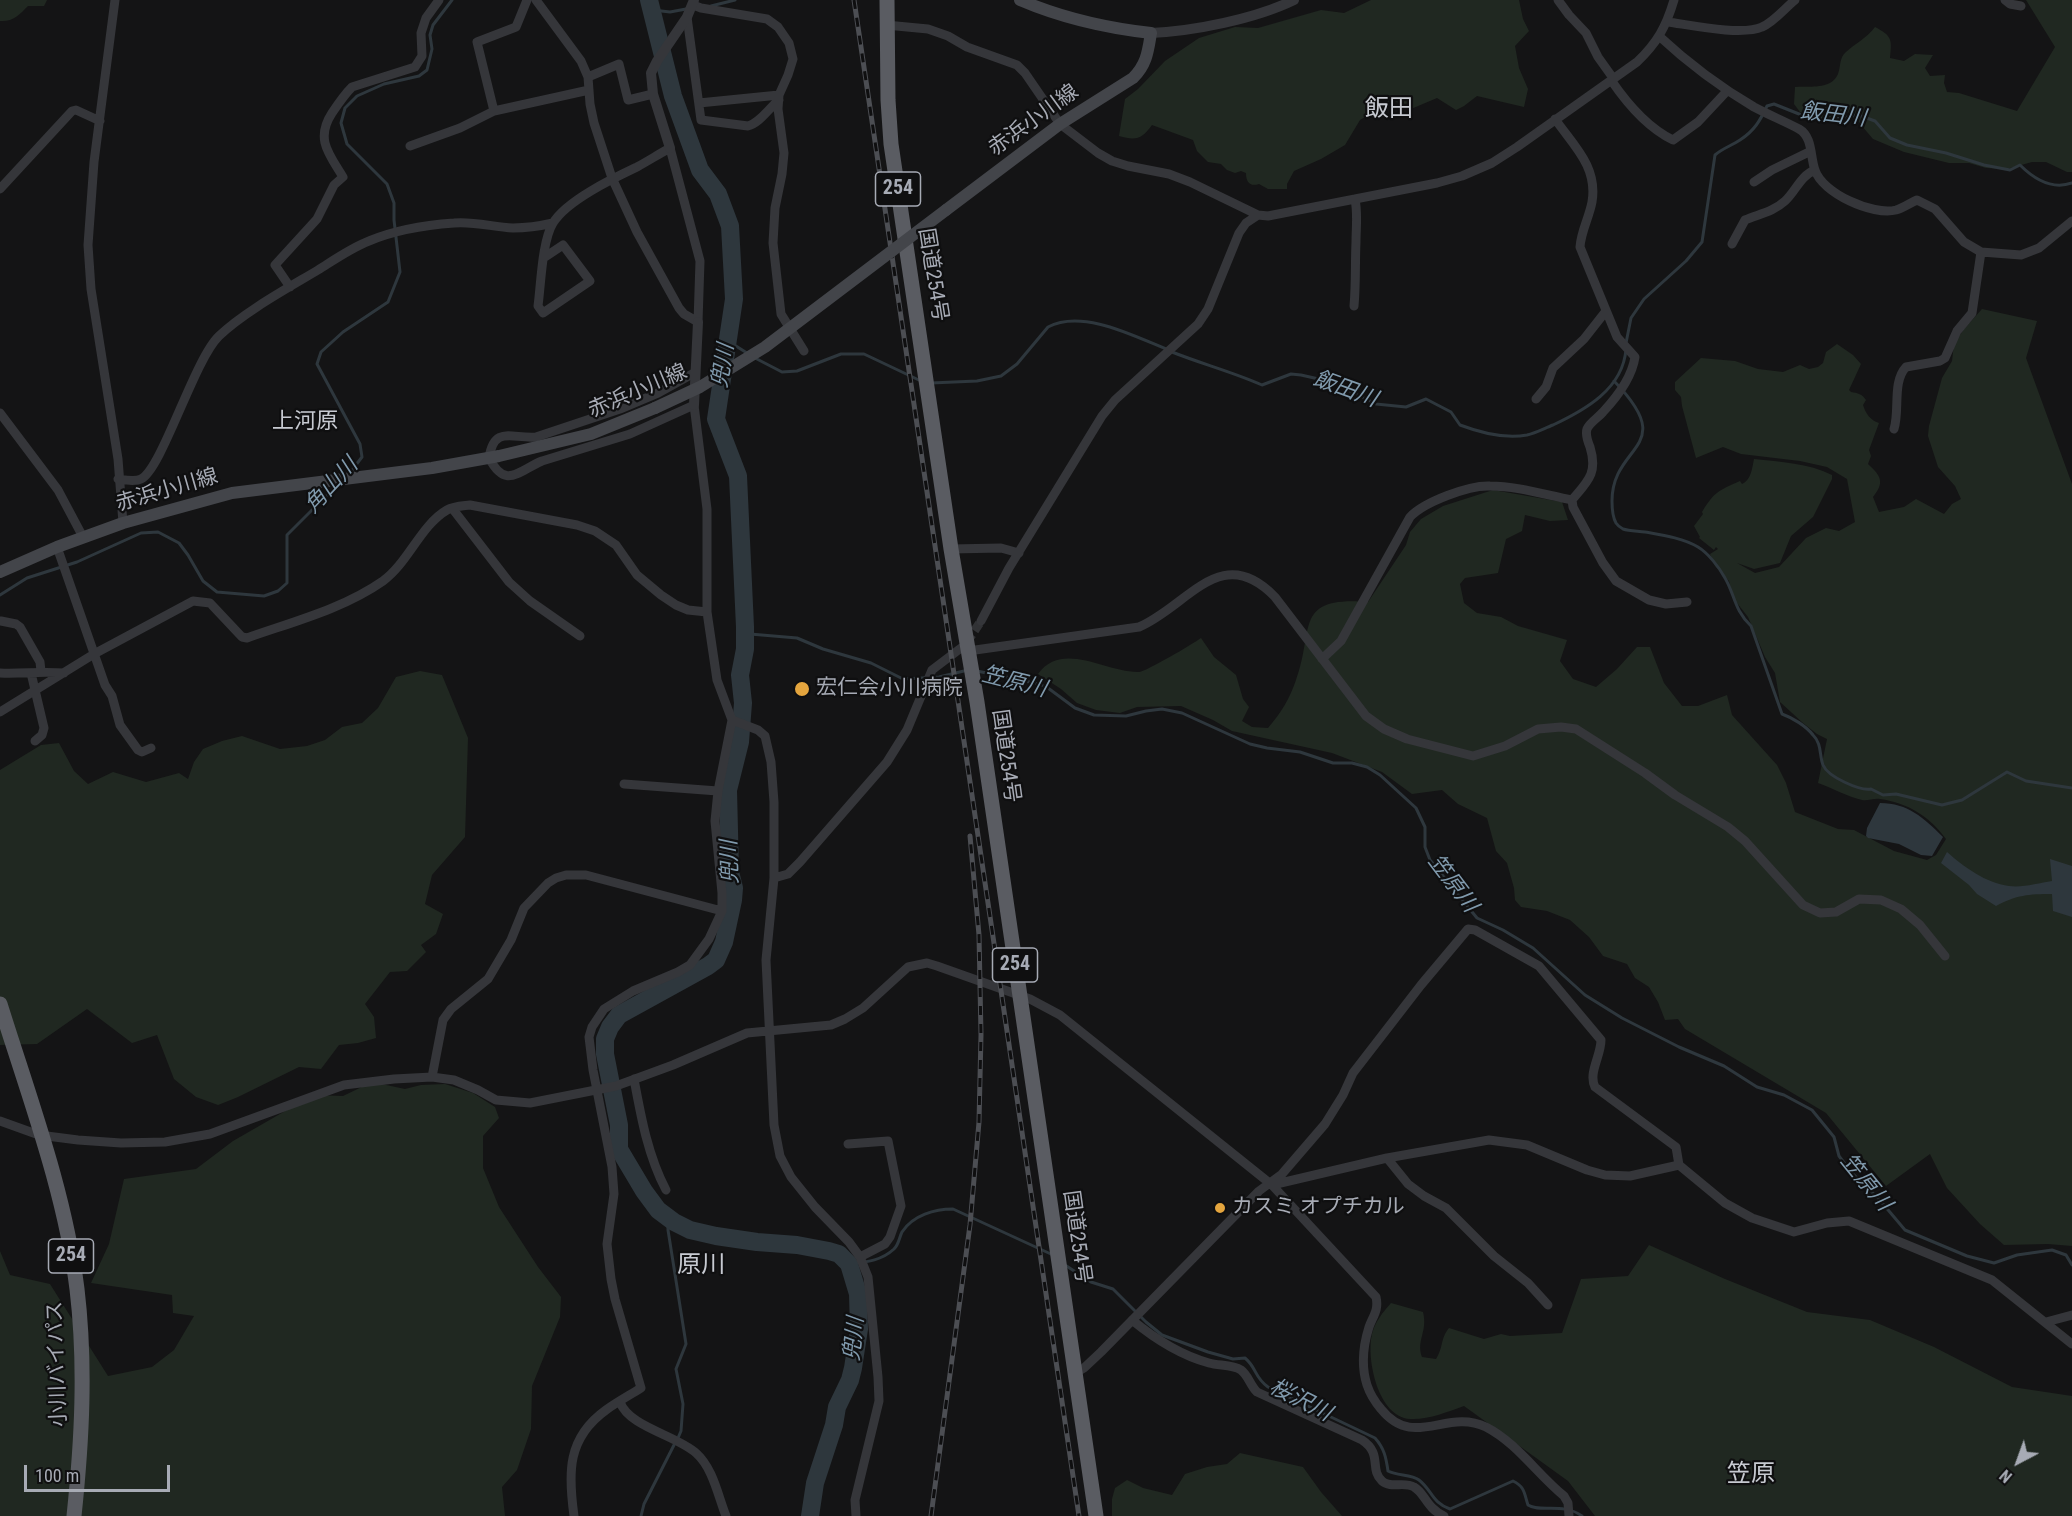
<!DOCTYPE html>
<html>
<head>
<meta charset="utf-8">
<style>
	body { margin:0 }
	#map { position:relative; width:2072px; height:1516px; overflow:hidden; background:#141415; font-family:"Roboto Condensed",sans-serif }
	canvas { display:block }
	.north { position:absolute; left:1988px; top:1432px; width:60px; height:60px; -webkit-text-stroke:4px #0f0f10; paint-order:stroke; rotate:221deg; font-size:16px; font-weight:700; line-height:24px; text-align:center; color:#a7abb5 }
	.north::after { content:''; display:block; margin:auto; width:21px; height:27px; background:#a7abb5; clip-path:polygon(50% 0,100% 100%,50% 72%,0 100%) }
	.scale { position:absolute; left:24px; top:1465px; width:146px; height:27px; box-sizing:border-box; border:3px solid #a7abb5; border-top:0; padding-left:8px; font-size:18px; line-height:21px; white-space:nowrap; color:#a7abb5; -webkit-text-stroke:4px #0f0f10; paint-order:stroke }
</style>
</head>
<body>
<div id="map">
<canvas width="2072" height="1516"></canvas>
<div class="north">N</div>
<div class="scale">100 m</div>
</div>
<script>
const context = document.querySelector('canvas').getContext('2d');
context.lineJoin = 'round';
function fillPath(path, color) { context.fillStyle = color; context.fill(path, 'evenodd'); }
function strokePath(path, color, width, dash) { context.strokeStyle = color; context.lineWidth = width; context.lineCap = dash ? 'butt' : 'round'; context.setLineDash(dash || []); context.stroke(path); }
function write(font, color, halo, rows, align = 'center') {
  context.font = font + ' "Roboto Condensed","Noto Sans JP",sans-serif'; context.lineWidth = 4.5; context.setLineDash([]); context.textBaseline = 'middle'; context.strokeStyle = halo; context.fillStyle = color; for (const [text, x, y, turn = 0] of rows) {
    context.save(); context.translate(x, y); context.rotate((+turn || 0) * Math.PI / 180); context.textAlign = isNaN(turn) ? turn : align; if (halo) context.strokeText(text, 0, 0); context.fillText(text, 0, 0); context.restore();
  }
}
fillPath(new Path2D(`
	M0,0h47l-3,6h-16c-9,9 -15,16 -28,15z
	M1371,0h148l4,19 6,12 -14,15 4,22 9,21 -4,18 -47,-11 -13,10 -8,4 -19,-12 -26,11 -19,-9 -32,20 -15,25 -24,14 -27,12 -7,13v5h-19l-9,-5c-9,3 -13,-2 -13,-11l-5,-2 -6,2 -8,-3 -6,-6 -13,-2 -11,-11 -4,-11 -41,-15c-10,14 -16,16 -33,11l6,-37 13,-10 27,-28 34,-23 36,-11 23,1 63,-18 23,3z
	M2026,0h46v172h-5l-21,-10h-14l-25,7 -21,-1 -17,-5h-20l-45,-11 -31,-13 -23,-27 -25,9 -25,-9 -6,-8 1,-17c14,-1 36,3 43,-13 3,-8 1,-16 8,-22 10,-9 21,-14 29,-25 17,9 17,12 15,31l14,3 11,-7 18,1 -8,13 5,8 15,-1 -1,8 3,9 12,1 58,18 38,-64z
	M1982,309l55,12 -11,37 46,126v762l-24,-2 -44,1 -24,-21 -33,-36 -17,-34 -44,32 -60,-73 -141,-84 -7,-10 -13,1 -7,-18 -9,-15 -14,-9 -8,-14 -24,-8 -14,-19 -19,-17 -23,-9 -26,-4 -6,-7 -1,-12 -7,-25 -11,-12 -9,-33 -29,-14 -16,-14 -30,4 -30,-22 -50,-19 -100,-22 -19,-11 -32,-14 -44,1 -17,6 -24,-3 -19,-7 -16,-14 -23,-15c25,-34 68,-1 101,-2 6,0 54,-28 62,-34l13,19 22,18 7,24 6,8 -7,14 10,6 16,1c13,-15 22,-30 28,-48 19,-50 -4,-84 72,-78l38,-57 4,-13 11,-13 22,-13 50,-16 69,12 6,18 -18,1 -25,-6 -3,16 -16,8 -8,34 -33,5 -5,6 4,19 13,10 24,4 17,9 49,14 -7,21 13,18 23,8 21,-18 20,-22h13l14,36 18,23h16l29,-11 5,20 45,50 9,18 9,29 43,17 16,1 40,21 33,9 9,-5 10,-16c-17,-23 -38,-36 -66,-40 -6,-1 -12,2 -18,1 -14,-3 -30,-12 -44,-17l9,-44 -10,-5 -14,-11 -23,-21 -5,-29 -10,-16 -17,-40 -15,-19 -4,-17 -14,-15 -5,-12 8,-5 -2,-2 -2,3 -15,-12 1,-1 -6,-11 9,-12 -1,-2c13,-21 16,-21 38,-31l2,3c9,-4 10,-15 12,-25 27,3 54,4 78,16v4l-19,38 -22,19 -11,27 -26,6 -17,-6 18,10 24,-6 27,-29 20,-10 13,3 16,-9 -8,-43 -20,-12 -27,-6 -59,-7 -18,-7 -27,11 -14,-52 -1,-9 -6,-7v-8l26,-24 34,3 23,8 25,3 17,-7 9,4 9,-2 5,-4 3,-11 11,-8 16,11 8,9 -12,26 2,2c7,1 11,2 15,8l-3,5c3,9 7,15 16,18l-10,27 2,6 -3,8c13,12 17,18 5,33l6,15 25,-5 12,-8 28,15 8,-10 9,-5 -6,-13 -17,-19 -10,-31 1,-10 13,-48 10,-17 2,-17 10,-15z
	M420,671l22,4 26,63 -3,99 -33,38 -7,29 18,10 -7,20 -15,11 5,7 -19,19 -17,1 -25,32 9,13 2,21 -18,5 -19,2 -18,24 -22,-2 -61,30 -20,8 -22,-8 -22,-18 -17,-44 -25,8 -45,-34 -50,35 -37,1v-275l41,-25 18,-2 15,28 14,13 25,-12 33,10 33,-9 9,6 6,-17 9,-13 19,-8 20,-5 38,13 27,-3 18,-6 17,-13 20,-4 16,-15 18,-31z
	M372,1082l33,7 16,-4 24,-1 28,9 22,14 4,11 -16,18v32l16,39 39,60 23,30 -1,20 -28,69 -1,43 -14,41 -15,17 3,29h-505v-265l10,24 40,9 58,92 44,-9 22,-17 20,-34 -21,-3 -1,-18 -81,-12 18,-39 15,-65 72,-10 37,-28 80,-46 30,1z
	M1649,1245l76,34 82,33 63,8 64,27 78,40 60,9v120h-477l-27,-35 -104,-75c-17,6 -36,14 -54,13 -32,-2 -44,-60 -38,-85 3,-12 11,-22 19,-31l32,9c5,20 -7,28 -1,45l14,2c8,-13 4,-20 13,-31l35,11 17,-5 9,2 52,-3 19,-54 47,-3z
	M1240,1453l63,14 18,25 21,24h-230v-17l3,-11 12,-8 16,8 29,7 13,-21 22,-7 20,-3z`), '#202821');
fillPath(new Path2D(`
	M1880,803c28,0 44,15 63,34l-11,19 -11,-1 -22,-11 -31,-6 -2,-2 1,-8z
	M1947,852c17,15 39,31 62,34 13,2 30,-3 43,-5l-2,-22 22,7v51l-19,-6 -1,-17c-24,0 -35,1 -56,12l-19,-12 -8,-9 -28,-22z`), '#2e373d');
strokePath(new Path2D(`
	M711,6l24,-6
	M653,10l17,2 16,-3
	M728,341l19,12
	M1626,343l5,-25 13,-19 42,-38 16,-19 13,-87c8,-7 16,-9 25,-15 14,-9 20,-19 27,-34l7,-2 35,14 21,2 28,-5 17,6 15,17 17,7 39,8 38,12 26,5 10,-5c14,14 32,25 52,18
	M1172,352c30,12 61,20 90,33l29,-11 10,1 31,7 44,22 30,3 20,-8 25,13 9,13c21,8 45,14 67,10 9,-2 18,-7 26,-10 32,-15 70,-36 73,-76
	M755,358l27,14 15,-1 44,-17h23l57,27
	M1614,381c66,68 -2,62 -2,120 0,7 0,15 4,22 2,3 3,4 7,6 6,2 15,2 22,3 17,3 38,6 53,15 10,6 21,20 27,31 10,17 9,32 26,48l31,88c11,4 24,12 31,21 9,9 6,19 10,30 5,12 37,26 48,24l12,6 13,-1 46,11 20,-5 45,-28 19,9 46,7
	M931,383l46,-2 24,-5 16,-12 31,-37c34,-18 86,9 118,22
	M349,474l13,-17 -2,-13 -43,-80 4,-12 22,-20 45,-30 12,-30 -6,-52v-17l-7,-19 -40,-40 -6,-21 4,-15 12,-12 27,-12 35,-8 8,-6 5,-21 -2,-14 3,-10 19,-25
	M0,595l27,-17 50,-16 64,-29 17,-1 21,11 9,12 15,26 14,11 47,4 14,-5 9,-8v-48l50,-50
	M745,635l5,-1 47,4 26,11 48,14 32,16 36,-2 29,-7
	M977,671l62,13 9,4 27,20 19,7 32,1 20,-5 16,-2 20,4 68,31 17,4 33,4 33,11h19l15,4 13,8 36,33 9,19v20l5,13 47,58 26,12 30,18 52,47 37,23 57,29 45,19 33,21 27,8 28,15 22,27 5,19 12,16 27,26 27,32 62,26 27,7 23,-8 35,-5 14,5 6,10
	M668,1218v12l18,114 -10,25 7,35 -2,27 -3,7
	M849,1264c17,-2 32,-3 45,-15 5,-5 5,-11 8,-17 11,-17 33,-23 51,-23l100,46
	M1065,1265l26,17 22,7 33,33 16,13 46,17 25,7 12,-1c12,10 9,19 23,29l107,51c9,10 11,19 13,33 10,5 23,3 31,9 13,10 13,23 31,29l63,-28c12,6 11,12 15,24 12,8 35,-3 54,11
	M641,1516l3,-12 30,-59`), '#2e373d', 3);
strokePath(new Path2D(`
	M649,0l24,96 27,74 18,24 12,32 4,73 -18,120 22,57 7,151v22l-5,26 3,28 -3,39 -12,48 2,82 4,16 -1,12 -9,42 -8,18 -8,6 -89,49 -9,12 -5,12v15l14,71v24l25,42 14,19 16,12 16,8 26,6 41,6 40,3 32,6 10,3 10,10 9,30 1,35 -6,39 -3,12 -13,27 -3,18 -19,58 -5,33`), '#2e373d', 18);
strokePath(new Path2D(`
	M967,642l14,-21`), '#313235', 9, [9, 4.5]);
strokePath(new Path2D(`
	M115,0l-21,162 -6,83 3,44 27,170 5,64
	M536,0l45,61 7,16 2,27 4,19 18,55 25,54 42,76 5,6 14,8 2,-61 -30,-113c-11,6 -22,13 -33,19 -23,11 -70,33 -84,56 -11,18 -12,61 -15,83l5,7 47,-32 -27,-36 -18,12
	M1558,0l11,15 17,18 12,24 15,21
	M2005,0l5,4 11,2
	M693,5l8,3 66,11 11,8 11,16 4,16 -5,16 -9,20 -1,14 6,44 -2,21 -7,34 -2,35 8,71 23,37
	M687,17l14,103 47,6c12,-3 21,-18 31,-26
	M1668,22c22,3 74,14 94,5 12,-5 23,-19 33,-27
	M886,25l42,4 20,7 19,11 50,18 8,8 35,51 38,29 14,8 16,5 41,8 21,8 68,33 10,1 169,-33 25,-7 30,-13 25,-16 120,-85c20,-19 29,-35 37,-62
	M1659,36c29,27 61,51 95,71 15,8 30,14 45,22 14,8 11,28 16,41 7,23 58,46 81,40 7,-2 14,-7 21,-10l18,9 29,33 17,10 40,3 18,-7 33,-27
	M588,77l31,-13 9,36 25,-6
	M1611,80c15,22 37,48 62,60l25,-18 29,-31
	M699,103l80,-8
	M494,111l-17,-69 39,-15 11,-27
	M1555,119c19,27 43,48 37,83 -3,16 -11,29 -12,45l37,90 18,20c-3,20 -18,40 -32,55 -5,6 -13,10 -16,17 -2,6 1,13 3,18 8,26 -2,34 -18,53l1,7 30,56 13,18 33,19 17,4 21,-2
	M410,146l50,-18 34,-17 95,-21
	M1754,182l18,-12 39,-19
	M0,189l72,-78 4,-1 24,11
	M1732,244l13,-24c14,-6 28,-8 40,-19 11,-10 15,-25 30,-31
	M290,287l-15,-22 42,-46 17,-34 9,-8c-14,-23 -28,-38 -11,-64 6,-9 12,-18 20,-26l63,-20 7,-11 -1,-23 5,-15 13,-18
	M1354,306c2,-22 1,-42 2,-64 0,-15 2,-28 -1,-43
	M1536,399l10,-12 7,-19 31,-29 22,-28
	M0,413l58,77 25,47
	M1894,429c6,-19 -2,-47 12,-62l34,-6 5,-3 12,-27 15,-18 9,-61
	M118,479c7,1 17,3 23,0 21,-10 53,-119 78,-143 25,-24 69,-48 99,-66 16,-10 33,-22 51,-29 26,-11 57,-16 85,-18 19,-2 39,4 59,5 14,0 27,-2 40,-5
	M452,508l57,74 21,19 50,35
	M57,547l48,138 7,11 8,29 18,25 4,2 9,-4
	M951,549l50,-1 18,5
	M1,621l15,3 4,3 20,35 1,9
	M981,621l28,-53 93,-152 13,-16 83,-76 10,-15 31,-76 7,-10 12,-8
	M968,651l171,-24c49,-21 82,-86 136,-30l91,119 18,13 23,10 66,17 32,-10 33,-17 23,-2 15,2 69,44 30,22 53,32 17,14 58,64 17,8 16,-1 23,-13 22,1 20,9 19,16 25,31
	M1322,659l19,-18 69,-124c14,-15 59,-32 80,-31 27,0 56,9 82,14
	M0,673c22,1 42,-2 64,0
	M31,673l13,55 -2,7 -7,6
	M0,712l94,-58 99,-53 17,2 32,34 5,1c45,-16 96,-29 136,-57 25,-18 38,-56 64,-71 7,-4 15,-4 23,-5l107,20 18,6 21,14 21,30 24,20 15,10 12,5 19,2
	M732,720l26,10 7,6 6,26 3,40v76l-8,82 8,165 6,31 11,21 24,30 34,35 11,15 8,20 10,100 1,24 -24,99 1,16
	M624,784l94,7
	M774,878l14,-4 12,-12 87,-100 20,-32 25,-60 29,-22
	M432,1077l11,-57 8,-11 37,-30 23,-39 13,-32 24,-25 8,-5 10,-3h20l136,36
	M634,1079c7,38 14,77 32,111
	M0,1121l39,14 39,5 43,3 44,-1 45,-8 134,-49 50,-6 38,-2 22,3 24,10 18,10 34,3 86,-17 57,-21 74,-32 84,-8 14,-6 18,-11 45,-41 19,-4 10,3 93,33 30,16 212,170 104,112c3,13 -3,19 -7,30 -6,19 -8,39 -2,58 3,9 8,17 14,24 33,41 65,-1 105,18 31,16 51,47 78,69l4,7 1,13
	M848,1144l40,-3 13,65 -11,31 -5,7 -25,13
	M1387,1158l21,26 16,12 22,12 48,48 34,27 20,22
	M1272,1185l115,-27 102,-18 38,5 60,25 18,5 25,1 49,-11
	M1132,1320c23,19 48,35 77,43 10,3 23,1 32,7 7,5 9,15 16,22l105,48c21,14 7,29 20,41 9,8 22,0 32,6 11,6 12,21 30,29
	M2046,1322l26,-7
	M1074,1374l10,-6 17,-16 158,-161 23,-17 43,-50 18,-29 10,-22 68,-88 47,-56 7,1 64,36 62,74c0,16 -13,33 -6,47l81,60 3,18 46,38 27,15 42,14 33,-9 22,-2 143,59 80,64
	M620,1402c9,25 56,33 76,51 17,15 22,43 30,63
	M574,1516c-6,-43 -7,-78 32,-106 11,-8 24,-15 35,-22l-26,-89 -4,-20 -4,-35 7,-50 -2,-27 -19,-97 -4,-33 3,-10 12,-18 29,-18 45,-19 12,-7 19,-26 13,-28v-18l-7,-72 3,-30 14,-71 -15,-40 -10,-68v-103l-13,-104 -64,29 -88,27c-24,10 -36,29 -53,-3 5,-33 23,-19 47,-21l84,-28 38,-16 36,-20`), '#35363a', 9);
strokePath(new Path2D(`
	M1151,33c43,-2 104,-14 143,-33
	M670,148l-17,-54 -2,-21 6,-12 30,-44 7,-17
	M694,405l4,-83`), '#35363a', 10);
strokePath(new Path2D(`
	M946,210l114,-86 73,-46c14,-14 15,-27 18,-45 -45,-5 -89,-15 -131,-33
	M0,572l57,-25 66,-24 109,-30 200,-25 67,-12 92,-22 64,-26`), '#43454a', 12);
strokePath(new Path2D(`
	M887,0l1,100 3,44 60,405 26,153 119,814
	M0,1004c29,93 65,188 77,285 9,76 5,151 -3,227`), '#5a5c62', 15);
const rail = new Path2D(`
	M854,0l225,1516
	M931,1516l39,-291 9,-103 2,-87 -2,-100 -9,-99`);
strokePath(rail, '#4c4e53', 5);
strokePath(rail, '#0f0f10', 3, [9]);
strokePath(new Path2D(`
	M655,408l45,-21 65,-40 181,-137`), '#43454a', 12);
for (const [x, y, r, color] of [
	[802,689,8,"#e4a53e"],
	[1220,1208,6,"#e4a53e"]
]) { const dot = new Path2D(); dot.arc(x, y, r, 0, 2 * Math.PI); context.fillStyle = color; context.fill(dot); strokePath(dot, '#0f0f10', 2); }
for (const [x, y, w] of [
	[898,189,45],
	[1015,965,45],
	[71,1256,45]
]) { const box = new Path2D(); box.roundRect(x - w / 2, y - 17, w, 34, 4.5); context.fillStyle = '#0f0f10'; context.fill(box); strokePath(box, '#a7abb5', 1.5); }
write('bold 20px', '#a7abb5', null, [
	["254",898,189],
	["254",1015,965],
	["254",71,1256]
]);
write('21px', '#a7abb5', '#0f0f10', [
	["赤浜小川線",1034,121,-36],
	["国道254号",932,275,81],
	["赤浜小川線",638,392,-23],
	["赤浜小川線",167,491,-16],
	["国道254号",1005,756,82],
	["国道254号",1076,1237,82],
	["小川バイパス",58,1364,-92]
]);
write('21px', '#a7abb5', '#0f0f10', [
	["宏仁会小川病院",816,689],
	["カスミ オプチカル",1232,1208]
], 'left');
write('italic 22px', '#809aad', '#0f0f10', [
	["飯田川",1833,116,7],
	["兜川",724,366,-81],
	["飯田川",1345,390,20],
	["角山川",332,486,-47],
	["笠原川",1014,683,14],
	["兜川",731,862,-92],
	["笠原川",1452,884,53],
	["笠原川",1865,1183,51],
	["兜川",855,1339,-84],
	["桜沢川",1300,1401,27]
]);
write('22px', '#c7cad1', '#0f0f10', [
	["上河原",305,422]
]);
write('24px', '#c7cad1', '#0f0f10', [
	["飯田",1389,110],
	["原川",701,1266],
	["笠原",1751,1475]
]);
</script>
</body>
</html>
